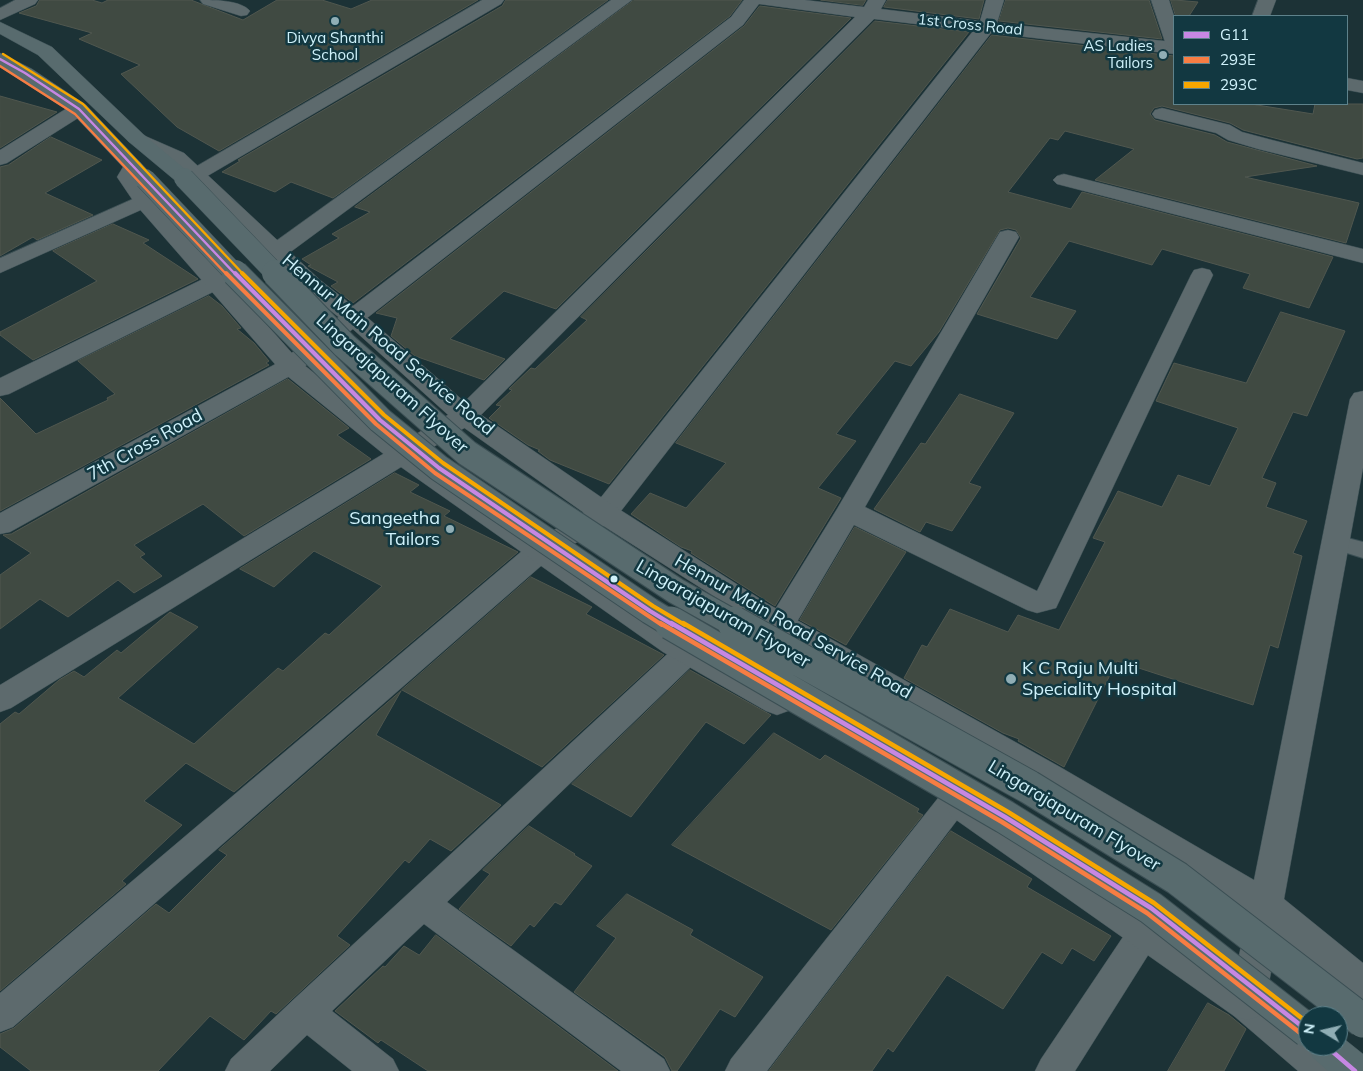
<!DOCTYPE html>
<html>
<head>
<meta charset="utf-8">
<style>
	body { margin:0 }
	#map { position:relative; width:1363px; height:1071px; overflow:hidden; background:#1c3236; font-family:Mulish,sans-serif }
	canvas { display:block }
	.legend { position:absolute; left:1173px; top:15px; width:175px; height:90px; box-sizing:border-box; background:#123841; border:1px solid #5e828b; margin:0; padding:6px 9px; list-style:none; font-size:15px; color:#cff1fa }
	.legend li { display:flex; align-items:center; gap:10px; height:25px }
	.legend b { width:25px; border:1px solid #5e828b }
	.north { position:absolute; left:1298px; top:1006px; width:50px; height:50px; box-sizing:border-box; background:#123841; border:1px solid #5e828b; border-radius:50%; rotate:279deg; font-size:14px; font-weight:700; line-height:20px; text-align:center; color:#cff1fa }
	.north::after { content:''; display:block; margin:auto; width:18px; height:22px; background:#90aeb5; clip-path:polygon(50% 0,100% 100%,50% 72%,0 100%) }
</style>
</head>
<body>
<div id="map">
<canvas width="1363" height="1071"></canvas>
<ul class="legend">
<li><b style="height:6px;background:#c787e3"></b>G11</li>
<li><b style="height:6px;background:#f77d43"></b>293E</li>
<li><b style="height:6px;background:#f7a600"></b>293C</li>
</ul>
<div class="north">N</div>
</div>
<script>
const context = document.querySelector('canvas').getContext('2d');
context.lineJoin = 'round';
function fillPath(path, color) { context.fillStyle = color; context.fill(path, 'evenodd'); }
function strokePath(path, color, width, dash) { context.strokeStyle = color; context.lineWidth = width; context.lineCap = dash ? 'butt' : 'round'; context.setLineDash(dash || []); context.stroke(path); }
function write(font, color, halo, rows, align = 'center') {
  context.font = font + ' Mulish,sans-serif'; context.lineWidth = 5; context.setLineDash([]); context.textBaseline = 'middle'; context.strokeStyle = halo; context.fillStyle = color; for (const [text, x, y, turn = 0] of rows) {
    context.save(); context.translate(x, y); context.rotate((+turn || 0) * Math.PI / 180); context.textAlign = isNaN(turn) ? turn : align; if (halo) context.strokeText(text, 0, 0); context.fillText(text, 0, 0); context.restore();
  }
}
const building = new Path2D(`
	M40,0h52l10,3 6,-3h83l52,20 34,-20h45l29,9 21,-9h106l-259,151 -42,-24 -56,-53 19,-9 -61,-26 13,-6 -73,-20 17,-7z
	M506,0h102l-275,198 -42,-16 -16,10 -53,-20 18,-11 -2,-1 264,-154z
	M634,0h108l-12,16 -377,287 -22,-17 7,-4 -30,-16 3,-1 -9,-6 37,-21 -7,-4 38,-22 -15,-5z
	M821,0h45l-3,5z
	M888,0h96l-5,19 -95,-12z
	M1006,0h143l13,39 -163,-18z
	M1171,0h4l23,2 -9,14h-13z
	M760,6l91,12 -295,291 -52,-18 -54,48 55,20 -21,21 -69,-24 -24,-20 6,-18 -21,-5 368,-287z
	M875,21l94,11 -360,452 -59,-24 -12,-9 2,-1 -12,-5 -39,-27 12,-12 -5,-1 16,-15 -3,-1 22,-21 4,1 52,-49 -6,-3z
	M992,35l182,21v48h77l62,10 2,-10h48v54l-6,1 -114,-29 -13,-7 -68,-17 -8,2 -4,6 5,6 60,15 12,7 90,24 -72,11 114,26 -13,40 -251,-63 39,-31 -69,-18 -7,9 -8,-2 -42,54 63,17 11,-17 251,65 -24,51 -66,-20 7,-14 -88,-25 -10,16 -83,-24 -39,56 46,14 -19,28 -80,-25 44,-76 -5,-8 -8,-2 -8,2 -61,102 -28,34 -16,-5 -59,73 20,7 -38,47 23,10 -66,108 -84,-53 1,-2 -11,-4 -50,-33 19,-21 36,15 40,-45 -50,-20z
	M0,96l57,16 -57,36z
	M51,137l51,23 -57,33 48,22 -56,25 -4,-3 -33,19v-89l8,-2z
	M113,224l36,16 -6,3 55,36 -165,81 -33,-25v-3l97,-51 -44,-30z
	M209,296l13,10 19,22 -4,1 17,14 15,18 -3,2 3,2 -269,146v-113l36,36 72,-34 -1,-2 8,-4 -37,-33z
	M1281,312l64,19 -38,85 -14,-4 -31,66 14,5 -10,24 41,14 -14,32 9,3 -24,92 -8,-3 -17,60 -136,-44 -53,106 -46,-26 1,-2 -16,-6 -99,-55 18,-33 5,2 23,-38 58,23 10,-17 41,15 46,-88 -12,-4 25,-47 44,16 16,-32 32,11 28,-58 -82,-27 18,-38 72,20z
	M288,379l61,49 -12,7 34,24 -127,77 -41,-32 -69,41 11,9 -5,3 22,19 -28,17 -16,-13 -50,37 -28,-18 -40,30v-54l31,-22 -28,-18 8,-1z
	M960,394l54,19 -45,70 12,4 -29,44 -26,-9 -6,10 -46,-23 47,-66 4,1z
	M395,473l24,12 -9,7 40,19 -6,5 74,36 -284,240 -48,-29 -42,38 38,24 -60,56 4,3 -126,107v-267l15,-12 4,2 40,-34 15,-9 10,6 33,-27 4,3 49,-41 28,15 -80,71 76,46 84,-76 5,3 42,-38 4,2 53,-49 -68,-35 -40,36 -34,-18z
	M855,527l51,25 -60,93 -46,-25z
	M531,577l61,30 -6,7 78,41 -122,112 -140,-77z
	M690,670l81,45 -27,29 -38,-22 -75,95 -59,-33z
	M401,691l-25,44 125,70 -50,46 -21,-12 -21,24 -4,-3 -68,76 13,9 -74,69 -5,-3 -27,29 -34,-24 -52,55h-127l-31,-24v-13l14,-6 142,-124 13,9 58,-58 -8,-5z
	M774,733l46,27 5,-5 94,54 -2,3 6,3 -92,115 -159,-85z
	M529,826l46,28 -1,1 18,11 -31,39 -6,-3 -21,25 -4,-3 -19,22 -52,-37 31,-35 -7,-4z
	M951,831l81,48 -5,8 84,49 -17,25 -22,-13 -10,16 -20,-12 -39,57 -56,-34 -54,77 -5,-4 -16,23h-103z
	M627,894l66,36 -3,5 73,42 -28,40 -15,-8 -43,62h-5l-7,-14 -91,-65 42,-54 -19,-12z
	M436,935l182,136h-190l-47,-31 -3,3 -43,-32 48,-45 2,1 19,-21 15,9z
	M1208,1003l21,12 17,14 -22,42h-56z`);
fillPath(building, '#404a42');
strokePath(building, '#50574f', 1);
const service = new Path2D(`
	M1336,535l27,7v16l-35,-11 -3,-5 3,-5z`);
const minor = new Path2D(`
	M15,0h23l-3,4 -35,16v-12z
	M200,0c15,0 41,0 50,11l-3,4 -6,1 -38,-12z
	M482,0h22l-3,4 -297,174 -7,2 -7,-2 -3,-4 3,-4z
	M611,0h21l-347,256 -8,2 -8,-2 -3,-5 3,-5z
	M744,0h61l59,7 4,-7h18l-5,9 99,12 6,-21h18l-7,23 177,19v12l-183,-21 -377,487 -65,39 -536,468 -13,5v-39l529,-448 65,-39 379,-475 -99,-12 -400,403 -463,286 -11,4v-27l456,-275 399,-393 -96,-13 -16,21 -444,346 -289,161 -10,2v-21l281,-152 450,-344z
	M1258,0h18l-6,16h-18z
	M79,103l7,2 3,4 -3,4 -79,50 -7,2v-15l72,-45z
	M1162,108l68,17 12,7 30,8 91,23v12l-105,-26 -30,-9 -12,-7 -61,-15 -3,-4 3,-4z
	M1064,174l299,75v14l-306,-79 -4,-4 4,-4z
	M144,194l8,1 3,5 -3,5 -152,68v-15z
	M1008,230l8,2 3,5 -154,270 172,84 154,-316 3,-5 8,-2 8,2 3,5 -157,333 -19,5 -10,-3 -173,-85 -63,107 -10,3 -10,-3 -5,-8 5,-8 66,-107 160,-272 3,-5z
	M215,275l8,2 3,5 -3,5 -214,107 -9,2v-18l207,-101z
	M687,642l10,3 5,8 -5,8 -250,241 217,157 6,12h-49l-197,-147 -92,87 61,48 6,12h-47l-45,-36 -37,36h-45l6,-12 62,-59 384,-355z
	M953,789l11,4 5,9 -5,9 -197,260h-42l6,-12 211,-266z
	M1145,918l12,4 5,11 -87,138h-40l6,-12 92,-137z
	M1247,988l13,4 48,41v13h15l15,13 6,12h-46l-64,-55 -5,-12 5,-12z`);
const tertiary = new Path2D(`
	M1151,0h18l5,16v32l-7,-2 -2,-4z
	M1347,78l16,3v12l-16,-3z
	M136,132l48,21 136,127 41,32 113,98 140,96 154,98 292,163 194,113 96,-481 4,-6 9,-2v77l-79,431 79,64v37l-13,-5 -72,-60 -13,69 -5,12 -13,4 -13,-4 -282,-199 -5,-9 5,-9 11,-4 11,4 261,176 13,-63 -210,-127 -290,-167 -154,-98 -138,-98 -111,-100 -41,-32 -134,-129 -41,-19 -3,-4 3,-4z
	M133,160l7,2 3,4 -4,11 13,18 147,166 110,87 274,188 105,59 4,8 -4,8 -11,4 -11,-4 -103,-59 -272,-192 -110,-89 -145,-166 -19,-28 9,-15z`);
const primary = new Path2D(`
	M0,22l52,25 91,87 48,40 4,4 -4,4 -7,2 -7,-2 -48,-40 -91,-87 -38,-21z
	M0,53l32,16 54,36 66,70 4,4 -4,4 -7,2 -7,-2 -66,-70 -72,-46z
	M1338,1034l25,20v17h-35l-15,-13 -5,-12v-1l30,1z`);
strokePath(service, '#3b4f54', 2);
strokePath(minor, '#3b4f54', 1);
strokePath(tertiary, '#3b4f54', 1);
strokePath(primary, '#3b4f54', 1);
fillPath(service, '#5d6a6d');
fillPath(minor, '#5d6a6d');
fillPath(tertiary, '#5d6a6d');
fillPath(primary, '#586b6e');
const primaryBridgeFar2 = new Path2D(`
	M184,178l93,97
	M145,179l91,96`);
const primaryBridgeFar1 = new Path2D(`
	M235,273l145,147 59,48 211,143 23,14
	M275,273l69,72 123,108 209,138 61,34`);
const primaryBridge = new Path2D(`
	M671,623l334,194 146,91 157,123
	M734,623l295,164 148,91 186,143`);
strokePath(primaryBridgeFar2, '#3b4f54', 21, []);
strokePath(primaryBridgeFar1, '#3b4f54', 28, []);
strokePath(primaryBridge, '#3b4f54', 35, []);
strokePath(primaryBridgeFar2, '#586b6e', 20);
strokePath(primaryBridgeFar1, '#586b6e', 26);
strokePath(primaryBridge, '#586b6e', 33);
strokePath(new Path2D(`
	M0,59l25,14 54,36 157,166`), '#c787e3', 2.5);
strokePath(new Path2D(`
	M235,273l145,147 59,48 211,143 23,14`), '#c787e3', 4);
strokePath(new Path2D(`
	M671,623l334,194 146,91 157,123
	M1326,1046l29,25`), '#c787e3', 4.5);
strokePath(new Path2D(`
	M0,66l75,48 152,161`), '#f77d43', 2.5);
strokePath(new Path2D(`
	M226,273l150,151 59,49 227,152`), '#f77d43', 4);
strokePath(new Path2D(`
	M660,623l342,199 145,91 157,123`), '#f77d43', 4.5);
strokePath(new Path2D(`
	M3,54l80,50 161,171`), '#f7a600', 2.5);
strokePath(new Path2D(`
	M242,273l142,142 59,48 210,143 32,19`), '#f7a600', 4);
strokePath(new Path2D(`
	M683,623l325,189 146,91 154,120`), '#f7a600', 4.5);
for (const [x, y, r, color] of [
	[335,21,5,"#90aeb5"],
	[1163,55,5,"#90aeb5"],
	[450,529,5,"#90aeb5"],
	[614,579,4.5,"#cff1fa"],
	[1011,679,6,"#90aeb5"]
]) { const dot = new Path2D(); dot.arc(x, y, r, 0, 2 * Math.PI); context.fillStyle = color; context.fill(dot); strokePath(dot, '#123841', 2); }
write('15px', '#cff1fa', '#123841', [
	["1st Cross Road",970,25,6]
]);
write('15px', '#cff1fa', '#123841', [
	["Divya Shanthi",335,38],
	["School",335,55],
	["AS Ladies",1153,46,"right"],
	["Tailors",1153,63,"right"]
]);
write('18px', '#cff1fa', '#123841', [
	["Hennur Main Road Service Road",388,345,40],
	["Lingarajapuram Flyover",392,384,42],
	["7th Cross Road",145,445,-29],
	["Lingarajapuram Flyover",723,614,30],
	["Hennur Main Road Service Road",793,627,30],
	["Lingarajapuram Flyover",1074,816,31]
]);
write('18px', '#cff1fa', '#123841', [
	["Sangeetha",440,519],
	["Tailors",440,540],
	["K C Raju Multi",1022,669,"left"],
	["Speciality Hospital",1022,690,"left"]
], 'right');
</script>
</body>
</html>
